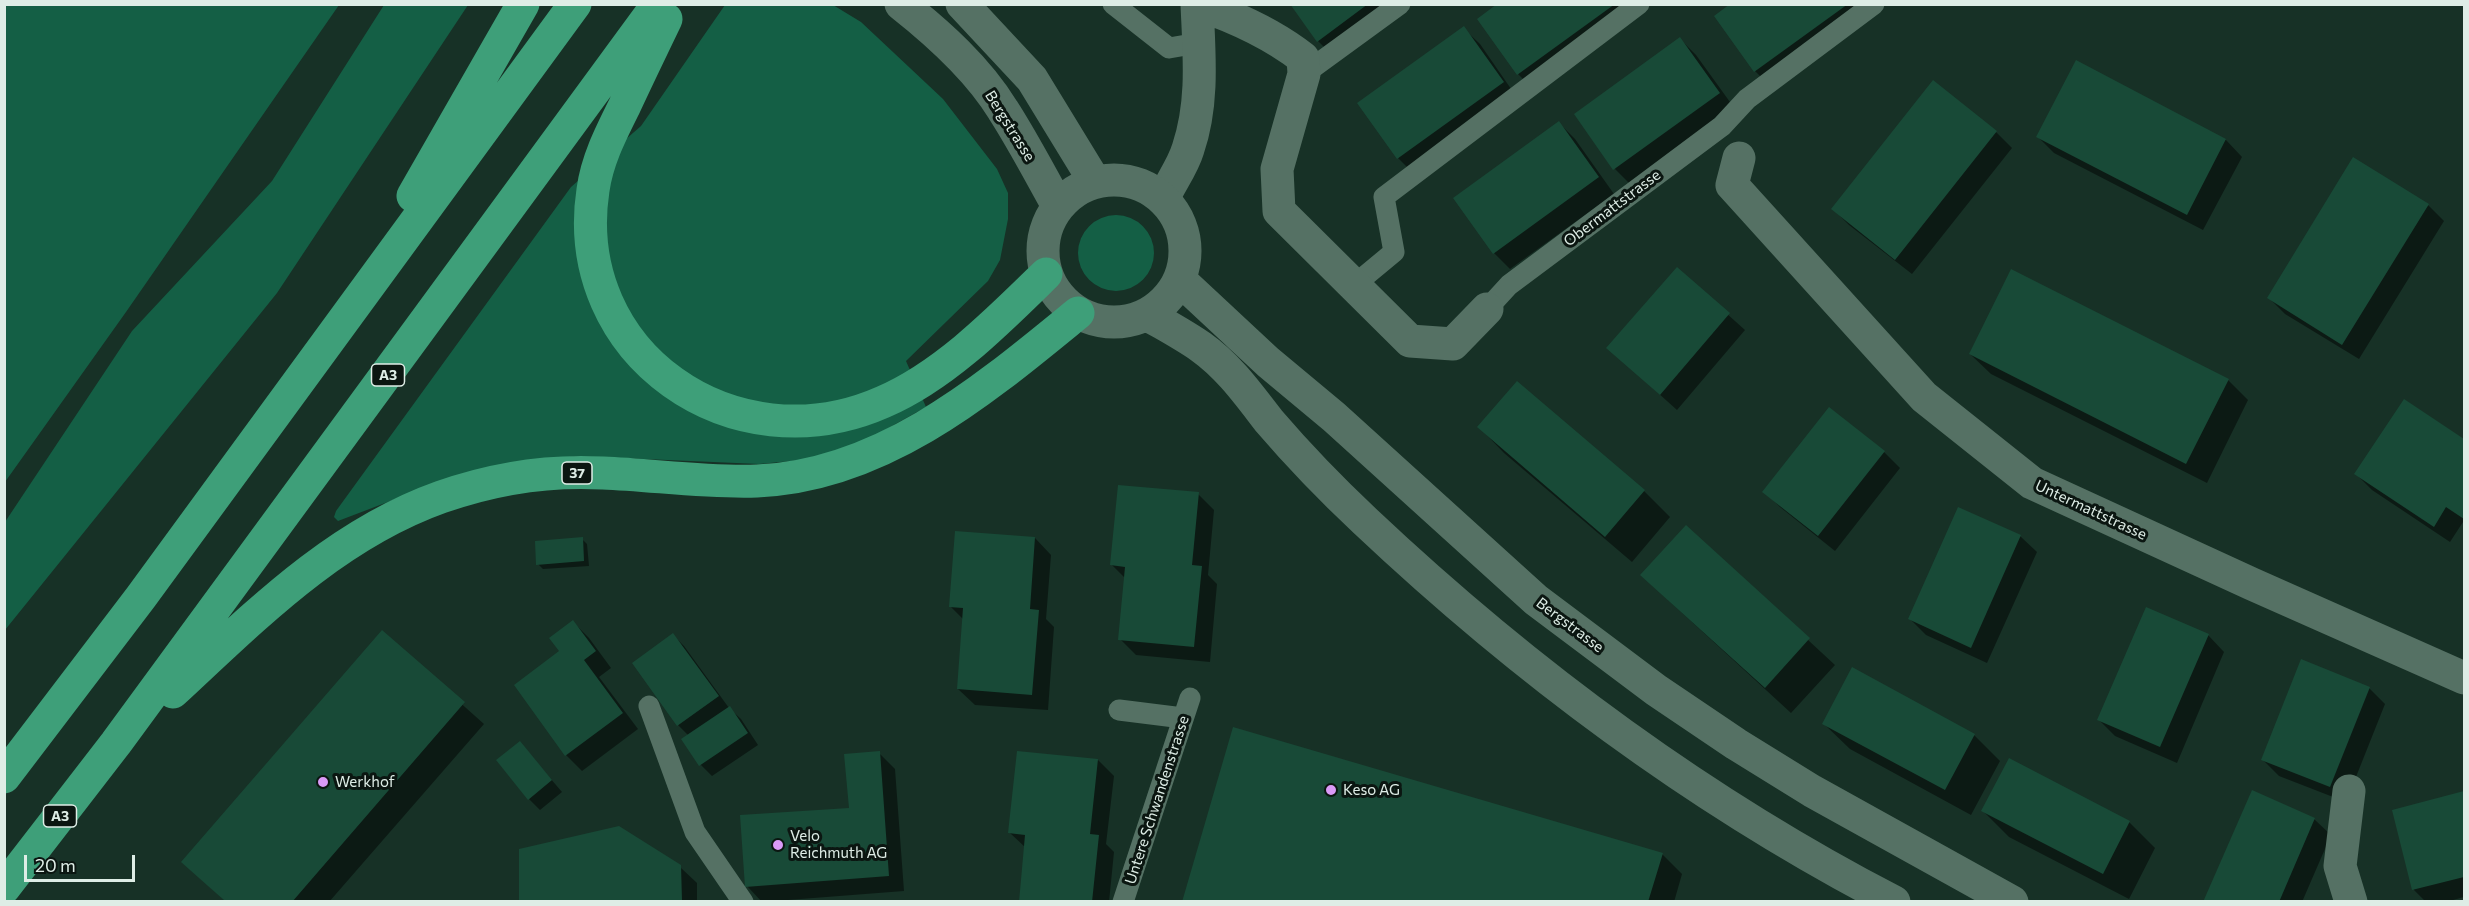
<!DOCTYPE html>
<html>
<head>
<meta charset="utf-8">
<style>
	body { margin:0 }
	#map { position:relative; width:2469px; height:906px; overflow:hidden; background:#173126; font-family:Commissioner,sans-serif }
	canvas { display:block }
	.frame { position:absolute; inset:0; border:6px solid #deede6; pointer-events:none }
	.scale { position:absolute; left:24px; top:855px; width:111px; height:27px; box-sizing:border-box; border:3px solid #deede6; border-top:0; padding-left:8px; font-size:18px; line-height:21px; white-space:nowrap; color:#deede6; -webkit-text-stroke:4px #0b1611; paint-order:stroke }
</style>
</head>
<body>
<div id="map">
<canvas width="2469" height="906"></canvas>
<div class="frame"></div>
<div class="scale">20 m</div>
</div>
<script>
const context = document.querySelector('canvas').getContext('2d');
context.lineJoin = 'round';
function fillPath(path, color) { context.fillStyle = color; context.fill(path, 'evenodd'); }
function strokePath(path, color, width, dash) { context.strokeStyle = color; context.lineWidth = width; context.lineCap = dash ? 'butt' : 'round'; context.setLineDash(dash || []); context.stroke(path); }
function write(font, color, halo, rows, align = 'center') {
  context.font = font + ' Commissioner,sans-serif'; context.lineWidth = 6; context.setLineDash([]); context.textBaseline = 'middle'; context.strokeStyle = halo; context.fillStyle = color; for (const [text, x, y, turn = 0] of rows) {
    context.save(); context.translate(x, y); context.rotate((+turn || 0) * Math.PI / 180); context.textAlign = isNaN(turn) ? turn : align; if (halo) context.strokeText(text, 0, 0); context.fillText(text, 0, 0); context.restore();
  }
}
fillPath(new Path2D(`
	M5,4l334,1 -213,307 -121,170z
	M384,5h84l-191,288 -272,337v-108l127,-191 140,-150z
	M725,5h108l28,17 82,77 54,70 11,24v26l-8,41 -12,21 -82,80 20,46 -61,34 -52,18 -54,5 -184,-8 -127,23 -110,42 -4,-4 2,-6 235,-324 70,-61z
	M1078 253a38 38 0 1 1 76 0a38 38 0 1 1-76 0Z`), '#145f45');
fillPath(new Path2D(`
	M1292,4h114l-72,53 -16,-16z
	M1500,4h132l-98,86 -16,-16z
	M1733,4h137l-99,83 -16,-16 -39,-54z
	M1463,28l17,16 38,55 -104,75 -16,-16z
	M1680,39l16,16 39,54 -104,76 -16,-16z
	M2076,62l150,78 16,17 -39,73 -149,-77 -16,-16z
	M1559,123l16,16 39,55 -104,75 -16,-16z
	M1996,132l16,16 -100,126 -63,-49 -16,-16z
	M2428,205l16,16 -85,138 -74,-45 -16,-16z
	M1677,269l68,61 -68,80 -69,-62z
	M1970,354l258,26 20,20 -41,83 -216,-109z
	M1517,383l127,108 26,26 -38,45 -128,-109 -25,-26z
	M2405,401l59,40v82l-1,-1 -13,20 -78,-52 -16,-16z
	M1884,452l16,16 -65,83 -55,-44 -16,-16z
	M1198,494l16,16 -6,65 9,9 -7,78 -74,-7 -16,-16 5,-61 -13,-13z
	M1959,509l61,27 17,16 -50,111 -61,-28 -16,-16z
	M1686,527l149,138 -44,48 -123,-113z
	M1035,538l16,17 -5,64 8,8 -6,83 -73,-5 -17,-16 6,-69 -14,-14z
	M582,539l5,5 2,22 -46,3 -5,-5z
	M573,622l16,16 22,30 -12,9 39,52 -56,42 -16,-16 -5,-103z
	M382,633l102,91 -155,178h-103l-43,-40z
	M673,635l11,11 45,62 12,11 17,26 -46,31 -11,-11 -12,-29 -11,-11 -44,-62z
	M2208,635l16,17 -47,111 -62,-27 -16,-16z
	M2369,688l16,16 -39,98 -67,-26 -17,-17z
	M1824,724l150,11 26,26 -29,54 -121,-66z
	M520,743l42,49 -22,18 -11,-11z
	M879,753l16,16 9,122 -142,11 -15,-16 103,-77z
	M1098,760l16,16 -8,68 8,8 -5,50h-89l6,-54 -16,-15z
	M2252,792l62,27 17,16 -29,67h-97z
	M2464,792v105l-18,5h-20l-12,-12 -20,-79z
	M1983,811l146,11 26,26 -26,51 -120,-62z
	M1662,854l20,20 -8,28h-491z
	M680,867l17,16v19h-177z`), '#0007');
fillPath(new Path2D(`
	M1290,4h78l-51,38z
	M1497,4h118l-98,71 -40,-56z
	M1730,4h118l-94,68 -40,-56z
	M1464,26l40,56 -107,77 -40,-56z
	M1680,37l40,56 -107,77 -39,-56z
	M2076,60l150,79 -39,76 -151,-78z
	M1933,80l64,51 -102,129 -64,-51z
	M1559,121l40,56 -106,77 -40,-56z
	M2353,157l76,47 -87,141 -75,-47z
	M1677,267l53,46 -70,82 -54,-47z
	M2011,269l218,110 -43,85 -217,-110z
	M1517,381l128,109 -40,47 -128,-110z
	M2404,399l60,40v80l-18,-12 -12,20 -80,-53z
	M1829,407l56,44 -67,85 -56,-44z
	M1118,485l81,7 -7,73 10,1 -8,81 -76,-7 7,-73 -15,-2z
	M1958,507l63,28 -50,113 -63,-29z
	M1686,525l124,113 -45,50 -125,-113z
	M955,531l80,6 -5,72 9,1 -7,85 -75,-6 6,-81 -14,-1z
	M583,537l1,24 -48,4 -1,-24z
	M2146,607l63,27 -49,113 -63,-27z
	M573,620l23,31 -12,9 39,53 -58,43 -51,-71 45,-34 -10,-13z
	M382,630l83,72 -173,200h-66l-45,-40z
	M673,633l46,63 -42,30 -45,-63z
	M2301,659l69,28 -40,100 -69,-27z
	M1852,667l123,67 -30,56 -123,-66z
	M730,706l18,27 -49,33 -18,-27z
	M1233,727l430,126 -15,49h-466z
	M520,741l32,39 -24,20 -32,-40z
	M880,751l9,125 -144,11 -5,-72 109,-7 -5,-54z
	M1017,751l81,8 -8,75 9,1 -7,67h-73l6,-67 -17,-2z
	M2009,758l121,63 -27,53 -122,-63z
	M2252,790l63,28 -36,84h-76z
	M2464,791v86l-52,13 -20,-80z
	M619,826l62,39 1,36 -163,1v-53z`), '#184a37');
strokePath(new Path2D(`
	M1113,4l56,44 29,-5
	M1304,74l96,-70
	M1353,286l41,-34 -10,-55 255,-193
	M1487,309l22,-24 213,-159 25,-27 127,-95
	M649,706l46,126 48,70
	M1119,710l64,8
	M1123,902l67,-204`), '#557164', 21);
strokePath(new Path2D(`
	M1739,158l-7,27 192,212 108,86 220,101 212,94
	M1163,199c8,-17 20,-33 25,-50 16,-47 11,-96 9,-145 38,13 74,29 106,54l1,16 -27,95 2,42 131,130 43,3 34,-35
	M2349,791l-9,75 11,36`), '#557164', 33);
strokePath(new Path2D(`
	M901,4c38,30 77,65 102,106 20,31 37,64 55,96
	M962,4l70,75 63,103
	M1043 251a71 71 0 1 1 142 0a71 71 0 1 1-142 0Z
	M1180,280l88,82 66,55 202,183 120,90 80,54 76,47 200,111
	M1148,315c17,10 36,20 53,32 28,20 47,47 68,74 30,35 63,69 96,100 158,149 336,281 529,381`), '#557164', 33);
strokePath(new Path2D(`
	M666,19c-14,29 -28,58 -41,86 -14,28 -28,55 -32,85 -25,164 141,278 290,212 61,-26 116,-82 163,-128
	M413,196l110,-192
	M173,692c81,-75 161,-157 268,-195 51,-18 108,-27 162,-24 51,2 103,10 154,8 126,-5 228,-92 321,-168
	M4,777l137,-180 434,-593
	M4,888l112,-145 542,-739`), '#3e9f79', 33);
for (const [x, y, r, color] of [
	[323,782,6,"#da9af7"],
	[1331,790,6,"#da9af7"],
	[778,845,6,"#da9af7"]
]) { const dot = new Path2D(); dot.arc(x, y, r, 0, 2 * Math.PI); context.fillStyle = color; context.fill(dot); strokePath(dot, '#0b1611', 2); }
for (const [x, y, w] of [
	[388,375,33],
	[577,473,30],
	[60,816,33]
]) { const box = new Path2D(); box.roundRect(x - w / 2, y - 11, w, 22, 4.5); context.fillStyle = '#0b1611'; context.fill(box); strokePath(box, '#deede6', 1.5); }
write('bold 14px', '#deede6', null, [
	["A3",388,375],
	["37",577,473],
	["A3",60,816]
]);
write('15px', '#deede6', '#0b1611', [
	["Bergstrasse",1010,126,58],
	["Obermattstrasse",1612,208,-37],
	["Untermattstrasse",2091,510,25],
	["Bergstrasse",1570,625,37],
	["Untere Schwandenstrasse",1157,800,-72]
]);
write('15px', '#deede6', '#0b1611', [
	["Werkhof",335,782],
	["Keso AG",1343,790],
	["Velo",790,836],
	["Reichmuth AG",790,853]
], 'left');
</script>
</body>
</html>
